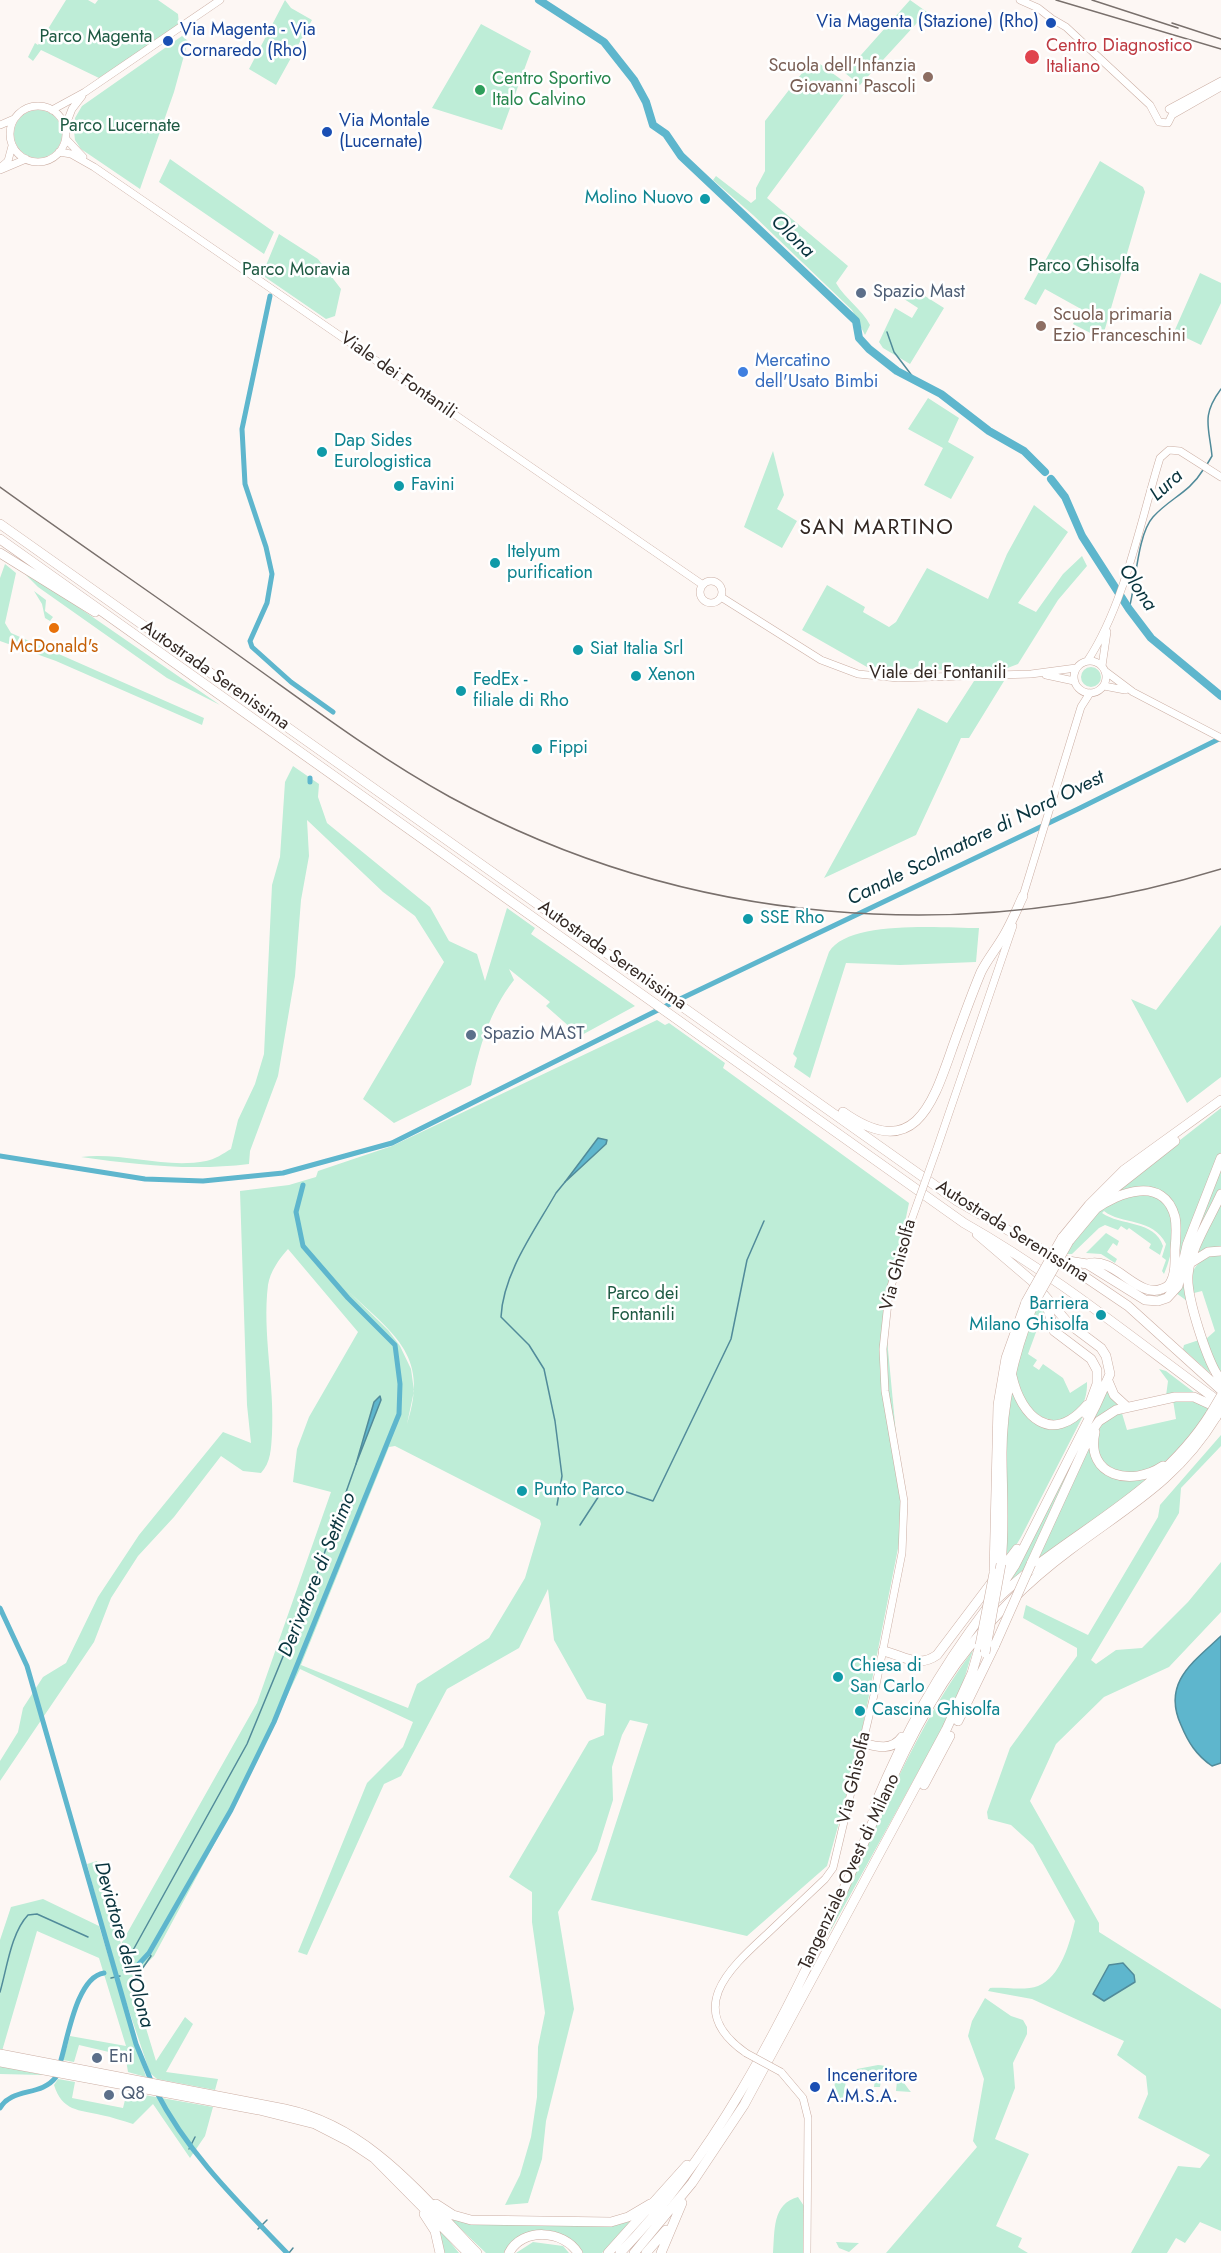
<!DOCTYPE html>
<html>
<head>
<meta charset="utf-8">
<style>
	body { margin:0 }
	canvas { display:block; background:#fdf7f4 }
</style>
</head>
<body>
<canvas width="1221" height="2253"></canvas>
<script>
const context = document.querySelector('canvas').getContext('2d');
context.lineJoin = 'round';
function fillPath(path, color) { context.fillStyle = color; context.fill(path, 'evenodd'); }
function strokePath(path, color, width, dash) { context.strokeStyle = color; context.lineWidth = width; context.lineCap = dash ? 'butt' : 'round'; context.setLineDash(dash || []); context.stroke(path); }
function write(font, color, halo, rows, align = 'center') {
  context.font = font + ' Jost,sans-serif'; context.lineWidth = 5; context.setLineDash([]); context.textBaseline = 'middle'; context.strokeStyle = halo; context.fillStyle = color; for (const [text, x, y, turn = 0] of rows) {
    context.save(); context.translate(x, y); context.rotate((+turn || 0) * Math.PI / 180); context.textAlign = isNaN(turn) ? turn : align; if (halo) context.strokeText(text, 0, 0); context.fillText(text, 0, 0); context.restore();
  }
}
fillPath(new Path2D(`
	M66,0h22l7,4 3,-4h60l20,14 1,11 -80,53 -58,-28 -8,11 -5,-4 7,-14 3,2z
	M285,0l6,8 21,12 -36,65 -27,-16z
	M910,0l17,12 -67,73 -15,-12z
	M481,24l50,27 -29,79 -70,-22z
	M182,36l6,5 -14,51 -34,97 -59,-40 -6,-9 -1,-9 1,-13 7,-12z
	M809,64h11l30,22 -83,112 81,68 -12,17c9,16 26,26 34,42l-5,10 -13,-25 -99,-95 -40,-35 3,-4 35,27 5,-4v-11l9,-17v-50z
	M14 134a24 24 0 1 1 48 0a24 24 0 1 1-48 0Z
	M170,159l104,73 -10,22 -105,-72z
	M1100,161l43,26 2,5 -43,147 -29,-15 8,-15 -36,-20 -9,16 -12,-6z
	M279,234l39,25 23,30 -6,27 -9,3 -64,-44z
	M1200,273l21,10v20l-20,42 -27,-13z
	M909,286l35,22 -34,56 -27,-16 -4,-6 16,-34 17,10 6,-10 -17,-11z
	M928,398l31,20 -11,24 26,15 -23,42 -27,-14 19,-37 -35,-19z
	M773,451l11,44 -7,14 20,12 -15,27 -38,-21z
	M1034,505l34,27 -50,71 18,9 27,-38 19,-18 5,10 -29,34 -40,64 -21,8 -130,-5 -65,-37 25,-45 38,22 -2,5 26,15 7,-5 31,-54 61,31 19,-45z
	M5,564l11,9 -11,50 6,10 193,85 -2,7 -146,-64 -56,-20v-63z
	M21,570l18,10 181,125 -53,-27 -129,-91z
	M34,591l12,9 -1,11 8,6 -3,4 -5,-3 -3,-14z
	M1081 677a10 10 0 1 1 20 0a10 10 0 1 1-20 0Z
	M974,681h30l-35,57h-8l-45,97 -92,43 94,-170 29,15z
	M293,766l26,18 -1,13 9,26 103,84 19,34 28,13 8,27 22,-73 28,20 -4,6 104,72 -55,30 -34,-30 4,-4 -41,-33 5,11c-25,32 -34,66 -43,105l-77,38 -31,-24 81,-137 -29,-46 -32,-24 -76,-72 2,36 -8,44 -6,76 -17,100 -28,75 -1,13c-57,7 -111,1 -168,-7 41,-5 84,12 125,4 8,-1 18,-8 25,-12l7,-29 17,-36 9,-30 8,-169 8,-28 5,-75z
	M1221,925v152l-34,26 -56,-104 25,11z
	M979,928l-3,34 -76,3 -54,-2 -36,115 -16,-11 3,-9 -4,-4 36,-102c19,-33 116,-24 150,-24z
	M657,1020l8,5 4,-2 56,40 -2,5 186,135 -24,115 19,200 -48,243 -29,105 -80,70 -156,-36 57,-176 -18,-4 -8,15 -10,32 1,33 -16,51 -39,61 16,97 -28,112 -4,38 -14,44 -23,2 15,-30 11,-38 6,-40 1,-50 7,-34 -13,-91v-30l-23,-15 80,-136 15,-6 2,-31 -19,-5 -33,-59 -6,-51 -29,59 -72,41 -46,87 -17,8 -77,171 -9,-3 69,-169 36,-36 10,-25 -113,-53 -68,142 -78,145 -23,23 25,82 29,-44 8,7 -27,48 52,7 -3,11 -58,-11 -7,-6 -35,-104 -28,-105 10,-3 24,83 136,-241 74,-211 -38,-10 4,-33 12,-32 49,-85 -70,-83c-9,10 -18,23 -20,36 -6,48 7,100 4,149 -1,15 -1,28 -11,39l-18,-2 -22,-15 -47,61 -36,39 -27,42 -17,44 -94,139v-20l18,-29 5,-24 20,-31 23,-14 32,-66 41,-62 84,-103 28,11 -4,-38 -7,-214 49,-6 27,-8 2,-6 74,-25zM345,1288c45,44 86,65 62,136l7,-33 -3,-22 -11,-23 -12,-16zM395,1446l145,74 1,4 -16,54 -36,60 -72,46 -9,24 -107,-43 88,-218z
	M1221,1108v45l-36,92 -9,38 -9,12 -13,3 -1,-1 14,-4 8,-11 2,-67 -10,-16 -20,-10h-16l-15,4 -1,-2z
	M1221,1165v24l-24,54 -10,58 -11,-8 8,-31z
	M1132,1194c7,1 17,0 24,3 27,12 17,57 8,77l-2,-3 4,-11 -4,-3 4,-13c-13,-27 -45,-19 -62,-33l-2,2c18,13 53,7 61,33l-3,9 -11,-7 2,-4 -22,-16 -2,2 -6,-4 -3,4 -13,-5 -6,3 -27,26h-8l36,-46z
	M1221,1200v48l-21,5 -2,-3z
	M1106,1233l13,8 -2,5 -4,-3 -6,9 10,7 -2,4 -14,-9 -15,-1z
	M1221,1253v122l-6,-8 -9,-28 9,-8 -13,-40 -8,2c-9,-24 6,-35 27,-40z
	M1040,1298l6,22 -7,4 -11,30 9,6 -4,6 6,4 4,-6 20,14 7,15 17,-11c2,57 -73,48 -71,-13 1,-23 16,-50 24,-71z
	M1199,1340l11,32v1l-27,-24 1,-4z
	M1159,1369l7,2 33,25h-33l2,-15z
	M1010,1385l33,40 41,-11 -63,123 -16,27 -1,-116z
	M1107,1389l11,16 -17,9 -78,158 -14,12z
	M1189,1398l23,9c-14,22 -46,64 -74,67 -26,3 -52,-21 -38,-47 3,-7 15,-12 21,-17l6,20 49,-11 -3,-19z
	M1221,1435v11l-40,42 -2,25 -88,147 5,4 20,-14 26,-2 46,-46 33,-40v50l-52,55 -65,30 -48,47 -26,57 69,122v9l122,77v222l-21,-9 -15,21 -9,-5 -9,15h-36l47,-87 22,2 10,-13 -72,-37 10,-24 -2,-18 -29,-21 7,-14 -92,-42 -44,-8 2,-3c14,-1 36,3 48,-2 23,-9 32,-44 37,-65l-42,-76 -22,-20 -23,-6 -1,-7 23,-64 67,-92v-8l-54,-30 3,-13 62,30 70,-118 2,-12zM1135,1982l-31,19 -11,-7z
	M1091,1439l15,32 49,4 -121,89z
	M973,1650l-10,33 -19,42 -128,232c51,-103 88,-214 157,-307z
	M43,1899l56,27 47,151 -18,-5 -2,-12 -15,-4 -2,-4 -30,-7 -5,17 -11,-2 7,-24 56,10 -27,-88 -62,-27 -35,120h-2v-111l11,-33z
	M985,1998l26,18 12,4 4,7v7l-14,29 2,25 -20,51 34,15 -33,72 26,12 -4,9 10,6h-142l91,-106 -4,-6 11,-62 -16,-43 4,-15z
	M878,2065c16,0 24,16 33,27l-15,-1 1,-10 -16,-1 -1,7h-6l1,-8 -4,-1 -1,-3 -7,-1 -1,8 -10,-1 5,-12z
	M0,2066l44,9 -44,-1z
	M848,2070l-5,28h-4l-1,5 -4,-2 1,-26z
	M58,2079l17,3 -3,16 51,10 4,-16 86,15 -8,29 -15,22 -37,-54 -20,20c-10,-3 -21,-7 -32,-9 -22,-5 -39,-4 -47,-30z
	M798,2197l6,9 -1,47h-30c2,-23 -1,-49 25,-56z
	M445,2214l9,4 180,3 -32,32h-21l-40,-20 -36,20h-19z
	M437,2226l22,27h-16z
	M533,2242l30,4 6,7h-53z
	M836,2242l23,1 -10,9 -10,-4z`), '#beedd7');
const water = new Path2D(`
	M598,1138l9,2 -1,4 -41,38z
	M380,1396l1,4 -25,64 18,-62z
	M1221,1636v127l-9,3c-16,-11 -24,-24 -31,-41 -19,-42 11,-62 40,-89z
	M1123,1963l11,12 1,7 -31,19 -11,-7 16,-29z`);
fillPath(water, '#5eb6cd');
strokePath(water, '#518b9a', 1.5);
strokePath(new Path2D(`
	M887,332l7,20 19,25
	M1206,466l6,-10c-3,-30 -11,-40 9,-67
	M1129,609c7,-24 8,-74 24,-92 17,-19 36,-24 50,-47
	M557,1505l5,-29 -7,-55 -11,-52 -15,-24 -28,-28c2,-44 34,-87 55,-124l9,-11
	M580,1525l26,-40 47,16 78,-162 16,-79 17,-39
	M125,1953l7,-1 5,-9 110,-199 70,-170 39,-110
	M142,1969l9,-13 -2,-3
	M111,1978l9,-2
	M0,1992c7,-24 11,-59 28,-77l9,-1 51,23
	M189,2149l6,-12
	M258,2229l9,-9
	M289,2253l4,-5`), '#518b9a', 1.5);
strokePath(new Path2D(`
	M270,296l-28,133 3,55 21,63 6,27 -5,29 -17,38 2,6 39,35 42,30
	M310,782v-4
	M0,1156l145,23 58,2 80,-8 109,-30 286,-143 400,-191 143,-71
	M0,1608l27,58 109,378 16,39
	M125,1970l12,-4 12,-13 82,-143 43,-88 125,-308 1,-30 -5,-39 -47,-47 -45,-52 -7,-34 7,-27
	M61,2060c7,-23 16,-83 43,-87
	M156,2091c32,63 83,112 131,162
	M0,2108c12,-21 41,-11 56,-31`), '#5eb6cd', 5);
strokePath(new Path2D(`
	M539,0l65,42 30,38 12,22 7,23 13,9 15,22 175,165 3,17 10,11 28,22 44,23 48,37 35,20 21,21
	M1051,479l14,18 17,39 47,73 22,29 70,58`), '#5eb6cd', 8);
const secondary = new Path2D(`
	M1020,0l18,8 18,14
	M1054,20l12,7 84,78 9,17 9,1 4,-8
	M10 134a28 28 0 1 1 56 0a28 28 0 1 1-56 0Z
	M1169,109l52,-28
	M52,110l33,-18 135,-92
	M1172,115l49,-28
	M0,125l14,-6
	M65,127l7,-18 10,-13
	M66,139l17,18
	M59,152l12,2 23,13 609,418
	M0,168l8,-7 4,-15
	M0,170l26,-11
	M700 592a11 11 0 1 1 22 0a11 11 0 1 1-22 0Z
	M721,597l100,63 37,14 40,4 133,-4 45,-6
	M1088,660c37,-57 52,-137 72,-202l9,-8 11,1 41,26
	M1074 677a16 16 0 1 1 32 0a16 16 0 1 1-32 0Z
	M1102,666l5,-34
	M1105,671l28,21 88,46
	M1046,675l28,6
	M1104,686l21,4
	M1022,899l59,-192 9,-14
	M936,1151l77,-225
	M746,2053c-63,-44 -16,-85 22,-120 19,-18 38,-36 57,-54l8,-11 41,-173 28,-142 2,-52 -19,-110 -2,-42 6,-56 21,-69
	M781,2072l22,26 5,20 -1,135`);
const highway = new Path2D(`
	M0,524l957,677 103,59 68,46 93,84
	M0,539l964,684c92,52 172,118 257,180
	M0,553l95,59
	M843,1112c72,51 90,-9 110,-66 9,-25 18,-50 28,-74 6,-12 15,-23 22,-35 8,-13 14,-28 20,-41
	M1221,1194c-11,25 -31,54 -33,81 -2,21 20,90 33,105
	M977,1234l55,47 37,43 32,24 5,8 4,18 -14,31 -81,160 -19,29
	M1062,1238l27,-33 35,-35 97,-70
	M1069,1241l40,-48 66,-52
	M1062,1260l25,4 58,36 13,1 9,-3 11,-12 9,-41 34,-87
	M1192,1262l16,-10 13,-1
	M1087,1264c30,-10 53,43 82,21 7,-10 6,-23 6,-35 1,-11 2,-23 0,-33 -11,-42 -57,-25 -81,-7
	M1045,1298l9,33 37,28 6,11v14l-11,30
	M1012,1376c9,41 40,70 75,29
	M1108,1381l6,14 12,11
	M1095,1432c-10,45 37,55 68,34
	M1001,1564c4,-37 1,-74 1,-111 0,-51 12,-100 31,-148
	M1031,1564l61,-133 7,-10 17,-11 59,-13h19l26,12
	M994,1573l4,-168 8,-47 20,-56
	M997,1599c69,-66 162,-102 214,-186
	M883,1651c20,4 34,18 54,4l80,-106
	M958,1721l37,-76
	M863,1743c14,4 29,8 39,-6
	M924,1785l26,-49
	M874,1807c32,-76 63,-133 113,-199
	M0,2054l285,55c84,18 135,85 192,144
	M0,2062l259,48 56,14 35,18 24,16 94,95
	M436,2204l17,11 18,5 140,2 17,-5 22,-13
	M424,2214l11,17 5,22
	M509,2253c13,-26 55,-23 69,0
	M608,2253l79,-88
	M620,2253c93,-96 157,-220 213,-340 39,-84 69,-173 123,-249 32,-43 71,-82 114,-114 57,-43 108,-70 146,-133
	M634,2253l58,-70 52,-78 202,-375 26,-57 8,-28
	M646,2253l20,-23
	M661,2253l21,-50`);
strokePath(secondary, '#cbaea3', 8);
strokePath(highway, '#cbaea3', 10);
strokePath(secondary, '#fff', 7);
strokePath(highway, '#fff', 9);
strokePath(new Path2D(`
	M1056,0l165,49
	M1092,0l86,28
	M1172,23l49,16
	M0,487c82,59 166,116 248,175 66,47 131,96 202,135 237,129 514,151 771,72`), '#79706c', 1.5);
const secondaryBridge = new Path2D(`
	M910,1224l26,-73
	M746,2053l35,19`);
const highwayBridge = new Path2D(`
	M1026,1302l36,-64
	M1033,1305l36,-64
	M1211,1413l10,-17
	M1216,1417l5,-8
	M980,1645l14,-72
	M995,1645l36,-81
	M985,1653l16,-89`);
strokePath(secondaryBridge, '#cbaea3', 8, []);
strokePath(highwayBridge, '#cbaea3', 10, []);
strokePath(secondaryBridge, '#fff', 7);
strokePath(highwayBridge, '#fff', 9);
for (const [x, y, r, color] of [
	[1051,23,6,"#1a4fb4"],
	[168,41,6,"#1a4fb4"],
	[1032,57,8,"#e0444e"],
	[928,77,6,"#8d6e63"],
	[480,90,6,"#2e9e5b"],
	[327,132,6,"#1a4fb4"],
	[705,199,6,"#0f9aa8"],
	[861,293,6,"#5c6f8a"],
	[1041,326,6,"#8d6e63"],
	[743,372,6,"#3f7fe0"],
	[322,452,6,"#0f9aa8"],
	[399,486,6,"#0f9aa8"],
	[495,563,6,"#0f9aa8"],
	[54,628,6,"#e8710a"],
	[578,650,6,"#0f9aa8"],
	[636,676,6,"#0f9aa8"],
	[461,691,6,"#0f9aa8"],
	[537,749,6,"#0f9aa8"],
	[748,919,6,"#0f9aa8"],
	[471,1035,6,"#5c6f8a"],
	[1101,1315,6,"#0f9aa8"],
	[522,1491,6,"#0f9aa8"],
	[838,1677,6,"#0f9aa8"],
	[860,1711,6,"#0f9aa8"],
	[97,2058,6,"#5c6f8a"],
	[815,2087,6,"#1a4fb4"],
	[109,2095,6,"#5c6f8a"]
]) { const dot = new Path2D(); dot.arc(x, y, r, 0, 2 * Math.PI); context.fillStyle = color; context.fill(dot); strokePath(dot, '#fff', 2); }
write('18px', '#164399', '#fff', [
	["Via Magenta (Stazione) (Rho)",1039,23,"right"],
	["Via Magenta - Via",180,31],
	["Cornaredo (Rho)",180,52],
	["Via Montale",339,122],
	["(Lucernate)",339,143],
	["Inceneritore",827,2077],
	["A.M.S.A.",827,2098]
], 'left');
write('18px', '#1d5942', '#fff', [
	["Parco Magenta",96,38],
	["Parco Lucernate",120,127],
	["Parco Ghisolfa",1084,267],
	["Parco Moravia",296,271],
	["Parco dei",643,1295],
	["Fontanili",643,1316]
]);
write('18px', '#be3a42', '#fff', [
	["Centro Diagnostico",1046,47],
	["Italiano",1046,68]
], 'left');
write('18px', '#785e54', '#fff', [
	["Scuola dell'Infanzia",916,67],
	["Giovanni Pascoli",916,88],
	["Scuola primaria",1053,316,"left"],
	["Ezio Franceschini",1053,337,"left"]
], 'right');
write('18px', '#27864d', '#fff', [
	["Centro Sportivo",492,80],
	["Italo Calvino",492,101]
], 'left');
write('18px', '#0d838f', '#fff', [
	["Molino Nuovo",693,199,"right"],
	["Dap Sides",334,442],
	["Eurologistica",334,463],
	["Favini",411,486],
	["Itelyum",507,553],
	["purification",507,574],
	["Siat Italia Srl",590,650],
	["Xenon",648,676],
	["FedEx -",473,681],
	["filiale di Rho",473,702],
	["Fippi",549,749],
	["SSE Rho",760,919],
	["Barriera",1089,1305,"right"],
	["Milano Ghisolfa",1089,1326,"right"],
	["Punto Parco",534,1491],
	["Chiesa di",850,1667],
	["San Carlo",850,1688],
	["Cascina Ghisolfa",872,1711]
], 'left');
write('18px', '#4e5e75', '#fff', [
	["Spazio Mast",873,293],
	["Spazio MAST",483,1035],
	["Eni",109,2058],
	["Q8",121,2095]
], 'left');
write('18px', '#366cbe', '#fff', [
	["Mercatino",755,362],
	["dell'Usato Bimbi",755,383]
], 'left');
write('18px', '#332823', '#fff', [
	["Viale dei Fontanili",398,376,35],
	["Viale dei Fontanili",938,674],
	["Autostrada Serenissima",215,676,35],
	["Autostrada Serenissima",612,956,35],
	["Autostrada Serenissima",1012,1232,32],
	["Via Ghisolfa",899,1265,-75],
	["Via Ghisolfa",855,1778,-77],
	["Tangenziale Ovest di Milano",850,1872,-65]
]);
write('18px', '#c56008', '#fff', [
	["McDonald's",54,648]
]);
write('italic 20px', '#09343e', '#fff', [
	["Olona",792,237,44],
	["Lura",1167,486,-42],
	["Olona",1137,588,56],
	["Canale Scolmatore di Nord Ovest",976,839,-26],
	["Derivatore di Settimo",318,1575,-68],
	["Deviatore dell'Olona",123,1945,74]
]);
context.letterSpacing = '1.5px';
write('21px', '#332823', '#fff', [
	["SAN MARTINO",877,529]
]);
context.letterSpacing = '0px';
</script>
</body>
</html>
